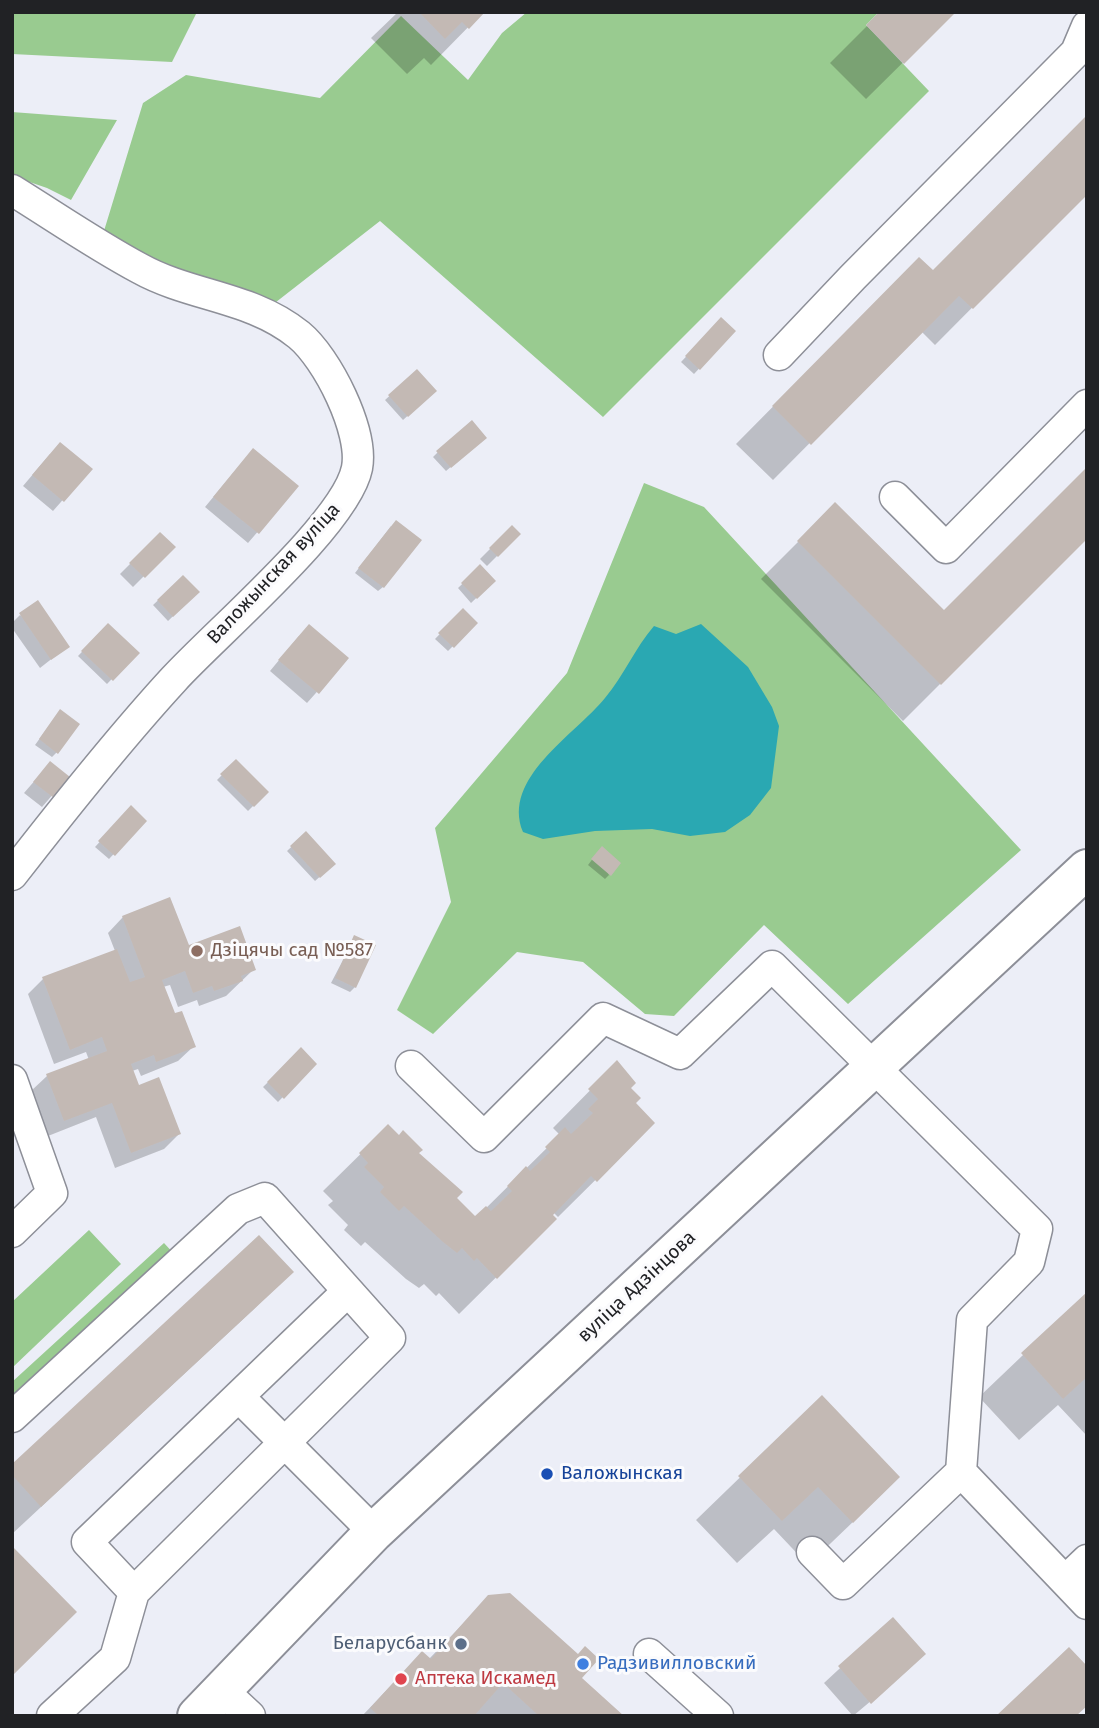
<!DOCTYPE html>
<html>
<head>
<meta charset="utf-8">
<style>
	body { margin:0 }
	#map { position:relative; width:1099px; height:1728px; overflow:hidden; background:#eceef7; font-family:"Fira Sans",sans-serif }
	canvas { display:block }
	.frame { position:absolute; inset:0; border:14px solid #212225; pointer-events:none }
</style>
</head>
<body>
<div id="map">
<canvas width="1099" height="1728"></canvas>
<div class="frame"></div>
</div>
<script>
const context = document.querySelector('canvas').getContext('2d');
context.lineJoin = 'round';
function fillPath(path, color) { context.fillStyle = color; context.fill(path, 'evenodd'); }
function strokePath(path, color, width, dash) { context.strokeStyle = color; context.lineWidth = width; context.lineCap = dash ? 'butt' : 'round'; context.setLineDash(dash || []); context.stroke(path); }
function write(font, color, halo, rows, align = 'center') {
  context.font = font + ' "Fira Sans",sans-serif'; context.lineWidth = 6; context.setLineDash([]); context.textBaseline = 'middle'; context.strokeStyle = halo; context.fillStyle = color; for (const [text, x, y, turn = 0] of rows) {
    context.save(); context.translate(x, y); context.rotate((+turn || 0) * Math.PI / 180); context.textAlign = isNaN(turn) ? turn : align; if (halo) context.strokeText(text, 0, 0); context.fillText(text, 0, 0); context.restore();
  }
}
fillPath(new Path2D(`
	M12,12h185l-25,50 -160,-8z
	M527,12h352l-13,13 63,66 -326,326 -223,-196 -118,92 -162,-69 43,-141 43,-28 134,23 81,-82 67,64 34,-47z
	M12,112l105,8 -46,80 -24,-12 -35,-12z
	M644,483l60,24 317,343 -173,154 -84,-79 -90,91 -29,-2 -62,-52 -66,-10 -84,82 -36,-24 54,-108 -16,-74 132,-155z
	M89,1230l32,34 -109,104v-66z
	M164,1243l12,13 -164,150v-24z`), '#99cb90');
fillPath(new Path2D(`
	M701,624l47,43 24,40 7,19 -8,62 -21,27 -25,17 -35,4 -38,-7 -57,2 -52,8 -20,-7c-22,-54 52,-97 82,-134 19,-23 30,-50 49,-72l22,8z`), '#2aa8b2');
fillPath(new Path2D(`
	M398,12h85l-52,53 -7,-7 -17,16 -36,-36z
	M881,12h73l-88,87 -36,-36z
	M1087,192l-152,153 -14,-14 -148,149 -37,-36 183,-185 13,14z
	M721,320l13,11 -40,43 -13,-12z
	M417,371l18,20 -32,29 -18,-20z
	M480,442l-34,29 -13,-14 5,-5z
	M50,454l40,15 -37,42 -30,-25z
	M244,460l53,26 -49,57 -43,-36z
	M835,505l109,108 143,-76 -184,184 -142,-142z
	M391,526l-8,61 -5,4 -23,-18z
	M512,527l7,7 -32,32 -7,-7z
	M160,534l13,13 -40,40 -13,-13z
	M480,567l14,14 -23,22 -13,-15z
	M183,577l15,15 -30,29 -15,-16z
	M463,610l13,13 -28,28 -13,-12z
	M20,615l48,31 -28,22 -28,-40v-5z
	M108,625l29,28 -30,31 -29,-28z
	M299,636l48,22 -40,45 -37,-32z
	M56,716l1,36 -5,5 -17,-12z
	M236,761l31,31 -19,19 -31,-31z
	M50,763l18,14 -26,30 -18,-14z
	M131,808l14,13 -36,38 -14,-12z
	M306,833l28,31 -19,17 -28,-30z
	M597,853l12,22 -4,4 -17,-14z
	M123,917l65,31 66,21 -28,27 -27,10 -2,-6 -19,7 -8,-22 -7,2 11,29 20,30 -16,15 -37,15 -3,-7 -6,2 6,16 41,47 -15,15 -49,19 -19,-51 -48,19 -17,-45 16,-15 42,-16 -3,-8 -32,12 -26,-70 15,-15 72,-28 -7,-18z
	M355,937v50l-5,5 -19,-9z
	M301,1050l14,14 -37,38 -15,-15z
	M617,1063l16,40 20,20 -95,94 -5,-5 -3,3 5,4 -96,95 -20,-21 -3,3 -12,-12 -5,4 -13,-9 -41,-37 -4,4 -17,-16 4,-5 -20,-20 5,-4 -10,-10 65,-64 29,26 58,66 85,-84 -7,-7z
	M291,1272l-37,37 -242,225v-67z
	M1087,1294v142l-29,-31 -39,35 -40,-43z
	M822,1398l33,122 -47,45 -34,-36 -37,34 -41,-43z
	M489,1597l89,59 2,22 42,38h-260l60,-63 7,6z
	M893,1619l16,50 -56,47 -29,-33z`), '#0003');
fillPath(new Path2D(`
	M419,12h66l-16,17 -7,-7 -17,17z
	M879,12h77l-52,52 -38,-39z
	M1087,115v80l-114,114 -14,-13 -148,149 -39,-39 147,-149 14,13z
	M721,317l15,14 -36,39 -15,-14z
	M417,369l20,22 -29,26 -20,-22z
	M472,420l15,18 -36,30 -15,-17z
	M60,442l33,27 -29,33 -32,-27z
	M253,448l46,38 -40,48 -46,-37z
	M1087,467v72l-146,146 -144,-144 38,-39 109,108z
	M396,520l26,20 -38,48 -26,-20z
	M512,525l9,9 -23,23 -9,-9z
	M160,532l16,15 -31,31 -16,-15z
	M480,564l16,17 -19,18 -16,-16z
	M183,575l17,17 -27,25 -16,-17z
	M38,600l32,47 -19,13 -32,-47z
	M463,608l15,15 -24,25 -16,-15z
	M108,623l32,30 -27,28 -32,-30z
	M309,624l40,34 -30,36 -41,-34z
	M60,709l20,15 -22,30 -19,-15z
	M236,759l33,33 -15,15 -34,-33z
	M50,761l20,16 -16,21 -21,-16z
	M131,805l16,16 -32,35 -17,-15z
	M306,831l30,33 -16,14 -30,-32z
	M602,846l19,17 -10,13 -20,-17z
	M170,897l19,48 51,-19 16,44 -15,6 2,5 -29,10 -2,-5 -19,7 -8,-22 -23,9 13,33 7,-2 14,36 -40,15 -2,-7 -23,9 8,21 20,-8 22,57 -50,19 -19,-50 -48,18 -18,-47 61,-23 -5,-14 -32,13 -28,-73 75,-28 13,33 15,-5 -23,-61z
	M354,935l22,10 -20,43 -21,-10z
	M301,1047l16,17 -33,35 -17,-17z
	M617,1060l19,23 -5,5 10,10 -5,5 19,20 -58,59 -6,-6 -38,39 4,4 -60,60 -20,-21 -3,3 -12,-13 -5,5 -14,-11 -39,-36 -5,5 -19,-19 4,-5 -20,-20 4,-4 -9,-10 29,-29 11,11 4,-5 20,20 -4,3 44,39 -6,6 18,18 11,-10 5,5 21,-20 -5,-5 19,-20 4,5 20,-19 -5,-5 20,-20 6,7 22,-21 -5,-4 10,-10 -10,-10z
	M259,1235l35,37 -253,235 -29,-32v-11z
	M1087,1292v85l-24,22 -42,-46z
	M822,1395l78,82 -47,46 -35,-36 -36,34 -44,-45z
	M12,1546l65,66 -65,64z
	M510,1593l68,61 7,-8 14,13 -17,19 42,38h-85l-36,-33 -29,33h-95l-9,-8 52,-57 9,8 57,-64z
	M893,1617l33,37 -55,50 -33,-38z
	M1069,1647l18,19v40l-11,10h-80z`), '#c3b9b4');
const minor = new Path2D(`
	M12,190c42,26 84,55 127,78 52,29 112,28 160,67 28,23 65,96 58,133 -11,55 -140,164 -183,211 -57,62 -110,129 -162,196
	M779,355l74,-78 223,-225 11,-26
	M895,497l51,51 141,-143
	M411,1066l73,71 119,-119 77,36 92,-88 265,263 -8,33 -57,58 -11,152 -118,112 -31,-32
	M12,1080l40,113 -40,39
	M239,1397l135,135
	M12,1417l226,-208 27,-11 125,140 -256,254 -19,66 -63,58
	M961,1472l126,132
	M1065,1581l22,-21
	M134,1592l-47,-50 261,-251
	M649,1654l69,62
	M221,1689l29,27`);
const major = new Path2D(`
	M197,1716l177,-184 713,-663`);
strokePath(minor, '#8d8f98', 33);
strokePath(major, '#8d8f98', 42);
strokePath(minor, '#fff', 30);
strokePath(major, '#fff', 38);
for (const [x, y, r, color] of [
	[197,951,7,"#8d6e63"],
	[547,1474,7,"#1a4fb4"],
	[461,1644,7,"#5c6f8a"],
	[583,1664,7,"#3f7fe0"],
	[401,1679,7,"#e0444e"]
]) { const dot = new Path2D(); dot.arc(x, y, r, 0, 2 * Math.PI); context.fillStyle = color; context.fill(dot); strokePath(dot, '#fbfbfd', 2.5); }
write('19px', '#212225', '#fbfbfd', [
	["Валожынская вуліца",274,574,-47],
	["вуліца Адзінцова",637,1287,-43]
]);
write('19px', '#785e54', '#fbfbfd', [
	["Дзіцячы сад №587",211,951]
], 'left');
write('19px', '#164399', '#fbfbfd', [
	["Валожынская",561,1474]
], 'left');
write('19px', '#4e5e75', '#fbfbfd', [
	["Беларусбанк",447,1644]
], 'right');
write('19px', '#366cbe', '#fbfbfd', [
	["Радзивилловский",597,1664]
], 'left');
write('19px', '#be3a42', '#fbfbfd', [
	["Аптека Искамед",415,1679]
], 'left');
</script>
</body>
</html>
